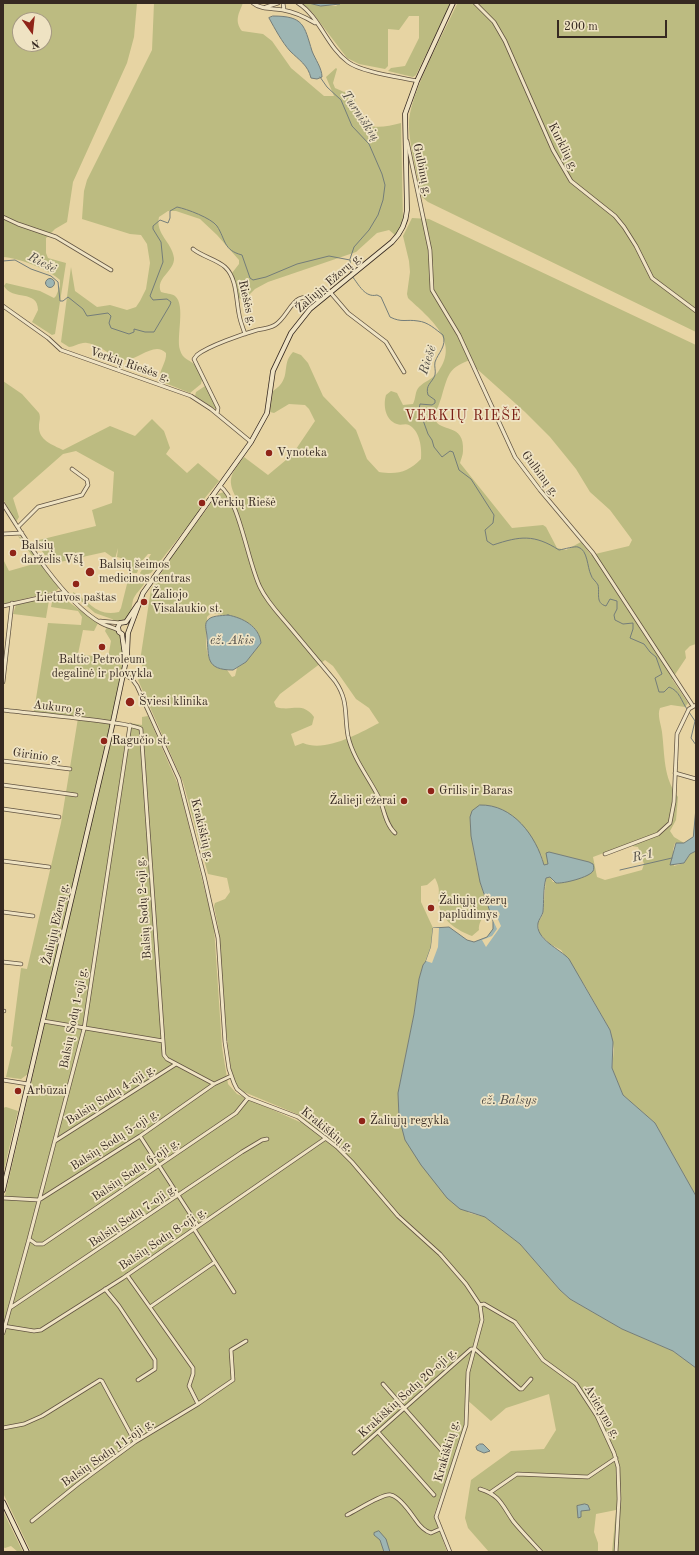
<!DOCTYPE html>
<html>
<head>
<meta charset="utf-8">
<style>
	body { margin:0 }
	#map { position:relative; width:699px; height:1555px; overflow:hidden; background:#e7d4a3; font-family:"Old Standard TT",serif }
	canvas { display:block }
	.frame { position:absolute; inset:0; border:4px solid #362921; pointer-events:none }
	.north { position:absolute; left:12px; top:12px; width:40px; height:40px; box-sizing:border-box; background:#efe3c3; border:1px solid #a59982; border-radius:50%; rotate:165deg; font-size:11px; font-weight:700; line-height:16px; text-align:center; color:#362921 }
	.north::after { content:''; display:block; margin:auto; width:14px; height:18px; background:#8f2418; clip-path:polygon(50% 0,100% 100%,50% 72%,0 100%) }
	.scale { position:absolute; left:557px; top:20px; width:110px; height:18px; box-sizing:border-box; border:2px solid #362921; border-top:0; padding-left:5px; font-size:12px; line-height:14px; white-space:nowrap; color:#362921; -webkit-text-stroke:3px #efe3c3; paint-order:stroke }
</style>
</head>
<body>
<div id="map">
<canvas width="699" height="1555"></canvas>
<div class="frame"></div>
<div class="north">N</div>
<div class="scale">200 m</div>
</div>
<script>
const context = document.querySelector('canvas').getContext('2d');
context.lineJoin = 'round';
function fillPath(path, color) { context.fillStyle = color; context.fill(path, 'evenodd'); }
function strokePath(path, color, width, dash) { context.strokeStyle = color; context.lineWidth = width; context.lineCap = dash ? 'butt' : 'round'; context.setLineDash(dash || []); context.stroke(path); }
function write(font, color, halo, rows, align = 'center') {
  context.font = font + ' "Old Standard TT",serif'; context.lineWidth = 3.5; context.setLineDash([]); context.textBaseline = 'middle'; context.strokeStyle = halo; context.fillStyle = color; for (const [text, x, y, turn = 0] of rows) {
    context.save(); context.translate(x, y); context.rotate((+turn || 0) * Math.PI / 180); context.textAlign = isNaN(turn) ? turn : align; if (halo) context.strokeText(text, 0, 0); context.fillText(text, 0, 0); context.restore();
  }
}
fillPath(new Path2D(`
	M3,3h134l-3,34 -7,26 -54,119 -6,40 -12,7 -9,9v15l2,5 18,5 -11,71 -3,1 -20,-13 6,-12c0,-21 -26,-9 -34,-24l2,-3 34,8 14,7 2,-2 4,-10v-6c-11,-11 -42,-22 -57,-23zM20,20h24v24h-24z
	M154,3h89c-4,10 -9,18 -1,28l21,3 9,7 19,27 33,28h10l-8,-19 10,-9 1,1 -4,14 2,5 9,4 7,-1c4,6 4,11 6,18 8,23 23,19 44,14l2,100 -8,12 -6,-5 -12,3 -21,19 -88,30 -13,7 -11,11 -6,-2 -6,-25 7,-9v-4l-22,-25 -17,-16 -24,-8h-8l-9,6c-4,17 13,25 15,41 1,13 -19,20 -13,34 5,2 10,1 14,4 11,9 1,41 5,54 3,10 9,9 15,15 3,3 5,10 7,14l-1,5 -11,9 -30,-12c-2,-11 7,-18 6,-28 -11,-12 -27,6 -40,7 -10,1 -24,-15 -39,-17 -7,-1 -12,4 -18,4l-8,-5 10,-75 4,24 22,16 13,-2 17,5 9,-3 4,-6 6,-12 4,-26 -3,-19 -6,-9 -11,-1 -48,-15 2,-28 3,-11 65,-130z
	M302,3l34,3 4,-3h111l-35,72 -3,2 -25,-6 3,-3 14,-2 14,-28v-22h-10l-10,14 -11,-1v37l-3,3 -26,-5 -12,-6 -35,-46z
	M464,3h232v329l-268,-130 -6,-5c-4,-21 -14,-55 -13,-76 3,-32 34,-86 48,-117z
	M412,218l17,1 267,126v299l-6,2 -5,5 1,7 -14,21 16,24 -3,4 -14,-2 -11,3c-3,7 1,16 2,24 3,24 1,45 16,65l-2,23 -6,11 4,6 10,6h-9l-2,7 1,16 10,-3 6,-9 6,-3v345l-41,-73 -32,-28 -11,-27 2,-19 -4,-19 -25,-44 -24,-36 -11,-6 -11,-11 -1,-10 5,-9 3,-36 4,-1 3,5c17,0 27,-3 41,-12l-1,-6 -4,-2 -40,-10 -1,12 -4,1 -3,-11 -71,-37c2,33 9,67 21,99l-5,-2c-4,3 -8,11 -7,16l-7,6c-14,-5 -31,-16 -33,-31 -2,-12 3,-13 -4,-27l-8,7 -6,1v16l12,26 -2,19 -5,14 -3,4 -4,14 -5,35 -16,79 1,24 70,96 16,4 35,27 40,46 10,9 52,30 51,22 23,17v184h-84l4,-42 -20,4 -2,18 4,11v9h-109l-21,-24 -3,-10 6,-38 40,-29 33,-2 12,-19 -7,-36 -43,14 -15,13 -26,-23 -1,29 -30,88 13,37h-416l-28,-59v-289l108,-465 15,2 4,-18 12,2v-8l6,-1 31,71 35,140 8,120 6,37 9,10 63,28 4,-5 -60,-25 -6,-5 -6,-10 -7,-55 -6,-90 -5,-26 1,-3 10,-4 5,-7 -3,-14 -19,-4 -25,-92 -45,-102 6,-5v-5l-4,-9 11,-72 25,-39 42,-56 6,-2 7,13 7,-4c-12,-21 -8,-26 6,-44l24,18 24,-20 23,-34 -6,-12 -4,-4 -16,-1 -15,9 -4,-1 3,-21c20,-13 7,-26 20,-39l8,3 7,8 15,33 33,34 11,29 12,13c19,3 29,0 42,-13 1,-11 -1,-28 -12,-34 -4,-2 -8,1 -12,-1 -12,-4 -14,-19 -11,-29l5,-4 6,2 6,12 10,-1c3,-6 2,-13 6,-17 6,-6 14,-8 19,-15 23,-31 -9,-54 -30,-74l-1,-4 3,-22 -1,-11 -6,-25zM472,359l4,9 49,44 25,25 26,32 14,23 20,18 20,27 2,3 -3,6 -38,9 -10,-13 -15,8 -9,-2 -11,-21 -3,-2 -31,3 -52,-65c1,-4 3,-8 3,-12 2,-29 -24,-18 -28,-32 1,-9 5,-16 7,-24 7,-23 7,-27 30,-36zM211,613c19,3 47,5 50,30l-15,19 -9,6 -2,8 -3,1 -5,-7c-3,-1 -9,-2 -12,-4 -13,-10 -8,-35 -8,-49zM325,660l8,6 23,33 13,9 10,15c-19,10 -54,30 -76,20l-8,3 -4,-12 21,-9 2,-8c-12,-16 -22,-5 -38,-10l-2,-5 6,-8zM625,845l13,2 6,17 -2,6 -37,10 -8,-3 -4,-20z
	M3,381l19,13 17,19c2,5 0,8 0,13 -1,14 14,19 24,24l47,-24 25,10 17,-17 12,12 6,17 -4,6 21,19 11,-10 21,18 -15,18 -6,14 -47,60 -9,3 -2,-3 11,-19h-3l-7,8 -4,11h-7l2,-12 -15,-4 1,-9 -3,11 -10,-7 -54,12 -16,-23 61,-15 -4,-16 20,-7 2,-31 -38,-21 -13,3 -50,44 6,19 -3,5 -13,-23z
	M205,386l12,22 -2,1 -20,-13 1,-4z
	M18,536l6,3 35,49 -3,3 -53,13v-45l6,12 28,-8z
	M134,579l8,2 2,3c-3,5 -9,10 -11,16 -3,14 0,17 -17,23l-4,-4 -17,-6 -22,-19v-2c18,10 23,25 46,20l2,-4 7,-28z
	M57,596l9,4 32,23 -4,8 -11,-1 -5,24 30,4 3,-17 -6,-10 2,-4 8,3 6,7 3,19 -2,13 -20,93 -74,312 -7,5 -15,-2 7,-30 -2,-1 10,-78 6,1 34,-146 17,-105 -42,-6 -2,-1 14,-88 33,2 1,-8 -4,-6 -27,-4 2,-10z
	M47,597l2,3 -3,18 -33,-4 3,-9z
	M6,1107l12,4 -15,63v-66z
	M3,1511l20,41h-5l-7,-6 -6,2 -2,-1z`), '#bcbb81');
const water = new Path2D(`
	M309,3h31v1l-19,2z
	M273,16c31,0 31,9 39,35 3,8 10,17 10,26l-5,2 -6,-1c-3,-13 -12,-18 -21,-27 -8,-9 -15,-22 -21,-33z
	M45.5 283a4.5 4.5 0 1 1 9 0a4.5 4.5 0 1 1-9 0Z
	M228,615c15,3 31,11 33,28l-15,19 -13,8c-28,0 -24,-13 -26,-33 0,-5 -3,-12 0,-16 4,-6 14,-5 21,-6z
	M480,805c33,-1 56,31 64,60l4,-1 -2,-11 3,-1 40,10 4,2c1,2 1,6 0,7 -3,6 -30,13 -37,12l-6,-6 -4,1c-3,11 -2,23 -3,34 -1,4 -4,7 -5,11 -3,16 22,26 31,36l41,71 3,12 -1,26 11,27 32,28 41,73v172l-23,-17 -51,-22 -52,-30 -10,-9 -40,-46 -35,-27 -25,-8 -13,-11 -26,-33 -16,-25 -6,-23 -1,-24 16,-79 5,-35 4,-14 3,-4 5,-14 2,-19 16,-1 18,13 7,2 13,-5 6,-8v-8l-13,-39 -9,-46 -1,-19 2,-6z
	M696,808v43l-6,3 -6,9 -14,2 6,-22h8l9,-6z
	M480,1444h3l7,7 -6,2 -7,-3 -1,-3z
	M585,1504l3,1 2,5 -9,1v6l-3,1 -1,-12z
	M379,1531l7,8 4,13h-6l-4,-12 -6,-5v-2z`);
fillPath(water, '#9db5b3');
strokePath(water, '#747d79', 1);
fillPath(new Path2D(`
	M499,912l1,3 -3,2 4,9 -15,21 -4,-7 10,-4 5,-7 -6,-13z
	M433,928h6l-1,19 -6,16 -6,-2 5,-14z`), '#e7d4a3');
strokePath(new Path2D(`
	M320,77l7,10 14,13 11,26 17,18 13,30 3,11 -2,15 -5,15 -9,15 -15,17 -4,12
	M3,261l12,-1 16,9 20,7 7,6 2,19h3l5,-4 15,12 4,7 21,-3 3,3 -2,7 2,5 18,6 5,-2v-3l11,3h9l16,-27 1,-3 -4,-3 -14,1 -3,-4 13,-34 -2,-20 -8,-13v-3l7,-6 8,3 2,-5v-7l7,-4c10,2 34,11 40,19 9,14 6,24 25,29l8,23 3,2 13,-3 31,-13 32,-8 21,4 1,13
	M352,276c7,9 13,22 25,19l4,2 9,20c12,6 16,2 28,4 10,1 17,8 25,14 4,11 -5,18 -8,27 -1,4 1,9 0,13 -3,8 -10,10 -7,20l7,5v3l-3,2 -12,-1 -1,5 9,25 4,6 2,7 8,10 8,-6 3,1 6,18 12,9 23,36 -1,8 -8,7 2,11 6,4c27,-9 41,-11 66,5 6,-1 15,-4 19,-3 10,3 9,20 13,28 1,4 5,6 7,10 2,8 -3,18 8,21l4,-7 7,2v8l-3,6 1,5 8,4 10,-1v6l-3,9 14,6 6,8 6,5 6,17 -7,4 4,14h5l5,-5c11,4 12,14 18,22
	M689,712l6,9 -4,17 5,7
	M620,870l52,-12`), '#747d79', 1);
const street = new Path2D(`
	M253,3c8,7 21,5 30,7 12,2 22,7 32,13
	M283,3l1,7
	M298,3c22,14 29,44 50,59 13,10 51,15 69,19
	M475,3l19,19 11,19 48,109 18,31 44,35 9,11 12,19 16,32 44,33
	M266,7l12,-4
	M407,141l23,109 2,40 27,45 56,122 25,33 53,63 100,153
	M3,217l15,7 38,13 55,33
	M193,249c10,8 23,10 32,18 12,11 11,32 14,47 1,7 4,14 6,20
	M330,292l18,21 38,29 18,30
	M3,306l45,32 13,12 130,46 20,13 40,33
	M217,414l1,-6 -24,-49 3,-4c11,-9 46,-21 60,-25 6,-1 13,-2 18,-5 16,-10 17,-38 44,-24
	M220,486c19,13 28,77 40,101 7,15 19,27 29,39 15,18 31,37 46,55 14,20 9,33 13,55 5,23 22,43 32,64 4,10 6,25 15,33
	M3,504c23,37 61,98 98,119 5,3 12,4 17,7
	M18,527l20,-20 44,-12 6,-10 -1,-5 -15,-11
	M3,534l19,-1
	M3,606l62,-14
	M100,621l20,2
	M123,674l9,5 5,7 42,93 25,97 14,62 7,104 4,27 5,14 3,6 11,9 50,19 39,30 15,15 46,54 42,38 26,30 14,21 2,15 -14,52 -2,53 -30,92 14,35
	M3,682l9,-79
	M3,710c20,3 129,12 138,19l23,326 3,4 47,25
	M3,761l67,8
	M675,773l21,6
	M3,785l73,10
	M3,809l56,8
	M605,854l53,-20 12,-11 4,-21 3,-68 12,-25 7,-4
	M3,861l46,6
	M3,912l30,4
	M3,962l18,2
	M3,1011h1
	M43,1021l120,20
	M3,1080l25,4
	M140,1136l58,90
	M55,1141l121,-77
	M3,1198l36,2 101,-64 74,-52 17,-8
	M29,1239l7,5h7l193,-131 12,-15
	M215,1262l19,30
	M105,1289l14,17 36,54v9l-17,11
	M480,1305l4,-1 31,18 28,38 33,24 21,32 17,37 4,14 1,32 -3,53
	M150,1307l65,-45 -21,-33
	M10,1308l232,-156 20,-12 5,-1
	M3,1326l31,5 7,-1 82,-52 203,-140
	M3,1333l26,-94 55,-210 46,-304
	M475,1349l45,40h2l9,-10
	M383,1384l60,68
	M198,1404l35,-24 -2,-30 15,-9
	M3,1428l21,-4 18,-8 58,-36 2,1 33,61
	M378,1432l56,63
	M354,1453l117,-104h4
	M480,1489c20,6 22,16 33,32 9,11 19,21 28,31
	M491,1492l26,-18 71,3 28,-19
	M347,1515c9,-4 36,-22 44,-20 9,2 19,17 24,24 4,6 9,12 16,14l9,-4
	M32,1521l46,-37 57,-42 63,-38 -9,-18 4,-12v-6l-66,-93`);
const secondary = new Path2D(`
	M126,622l12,-18
	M122,634l3,22
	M122,634l-3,-2 -1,-5 2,-4 6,-1
	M3,1190l108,-459 16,-75 1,-23 15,-40 108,-151 16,-29 6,-42 18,-38 19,-24 82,-67c9,-9 14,-18 15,-32l-2,-96 12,-33 36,-78
	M3,1502l24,50`);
strokePath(street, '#625442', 4.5);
strokePath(secondary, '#362921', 5.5);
strokePath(street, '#efe3c3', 3);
strokePath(secondary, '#efe3c3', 4);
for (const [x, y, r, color] of [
	[269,453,4,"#8f2418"],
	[202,503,4,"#8f2418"],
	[13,553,4,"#8f2418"],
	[90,572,5,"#8f2418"],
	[76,584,4,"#8f2418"],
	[144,602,4,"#8f2418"],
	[102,647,4,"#8f2418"],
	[130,702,5,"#8f2418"],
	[104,741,4,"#8f2418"],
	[431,791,4,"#8f2418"],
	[404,801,4,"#8f2418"],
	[431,908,4,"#8f2418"],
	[18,1091,4,"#8f2418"],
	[362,1121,4,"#8f2418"]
]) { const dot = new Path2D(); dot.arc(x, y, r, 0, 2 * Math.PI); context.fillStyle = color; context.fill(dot); strokePath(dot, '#efe3c3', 1.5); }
write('12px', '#362921', '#efe3c3', [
	["Kurklių g.",563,147,63],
	["Gulbinų g.",422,170,78],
	["Žaliųjų Ežerų g.",329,283,-41],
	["Riešės g.",247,303,77],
	["Verkių Riešės g.",130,365,19],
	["Gulbinų g.",540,474,53],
	["Aukuro g.",59,708,7],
	["Girinio g.",37,756,8],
	["Krakiškių g.",202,830,76],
	["Balsių Sodų 2-oji g.",144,908,-94],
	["Žaliųjų Ežerų g.",56,924,-77],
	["Balsių Sodų 1-oji g.",74,1018,-79],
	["Balsių Sodų 4-oji g.",111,1095,-32],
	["Krakiškių g.",327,1130,39],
	["Balsių Sodų 5-oji g.",115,1140,-33],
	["Balsių Sodų 6-oji g.",136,1170,-34],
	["Balsių Sodų 7-oji g.",133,1216,-34],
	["Balsių Sodų 8-oji g.",163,1239,-34],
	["Krakiškių Sodų 20-oji g.",408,1393,-42],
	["Avietyno g.",602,1412,60],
	["Krakiškių g.",447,1451,-74],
	["Balsių Sodų 11-oji g.",108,1453,-35]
]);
write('12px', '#362921', '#efe3c3', [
	["Vynoteka",277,453],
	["Verkių Riešė",210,503],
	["Balsių",21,546],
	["darželis VšĮ",21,560],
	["Balsių šeimos",99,565],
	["medicinos centras",99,579],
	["Žaliojo",152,595],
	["Visalaukio st.",152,609],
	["Lietuvos paštas",76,598,"center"],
	["Baltic Petroleum",102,660,"center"],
	["degalinė ir plovykla",102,674,"center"],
	["Šviesi klinika",139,702],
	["Ragučio st.",112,741],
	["Grilis ir Baras",439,791],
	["Žalieji ežerai",396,801,"right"],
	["Žaliųjų ežerų",439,901],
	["paplūdimys",439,915],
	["Arbūzai",26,1091],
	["Žaliųjų regykla",370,1121]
], 'left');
write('italic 13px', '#504c46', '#efe3c3', [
	["Turniškių",360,116,56],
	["Riešė",42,263,27],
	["Riešė",428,360,-72],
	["ež. Akis",232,641],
	["R-1",643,856,-13],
	["ež. Balsys",509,1101]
]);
context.letterSpacing = '1px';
write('14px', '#7a1f14', '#efe3c3', [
	["VERKIŲ RIEŠĖ",463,416]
]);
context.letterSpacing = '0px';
</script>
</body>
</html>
